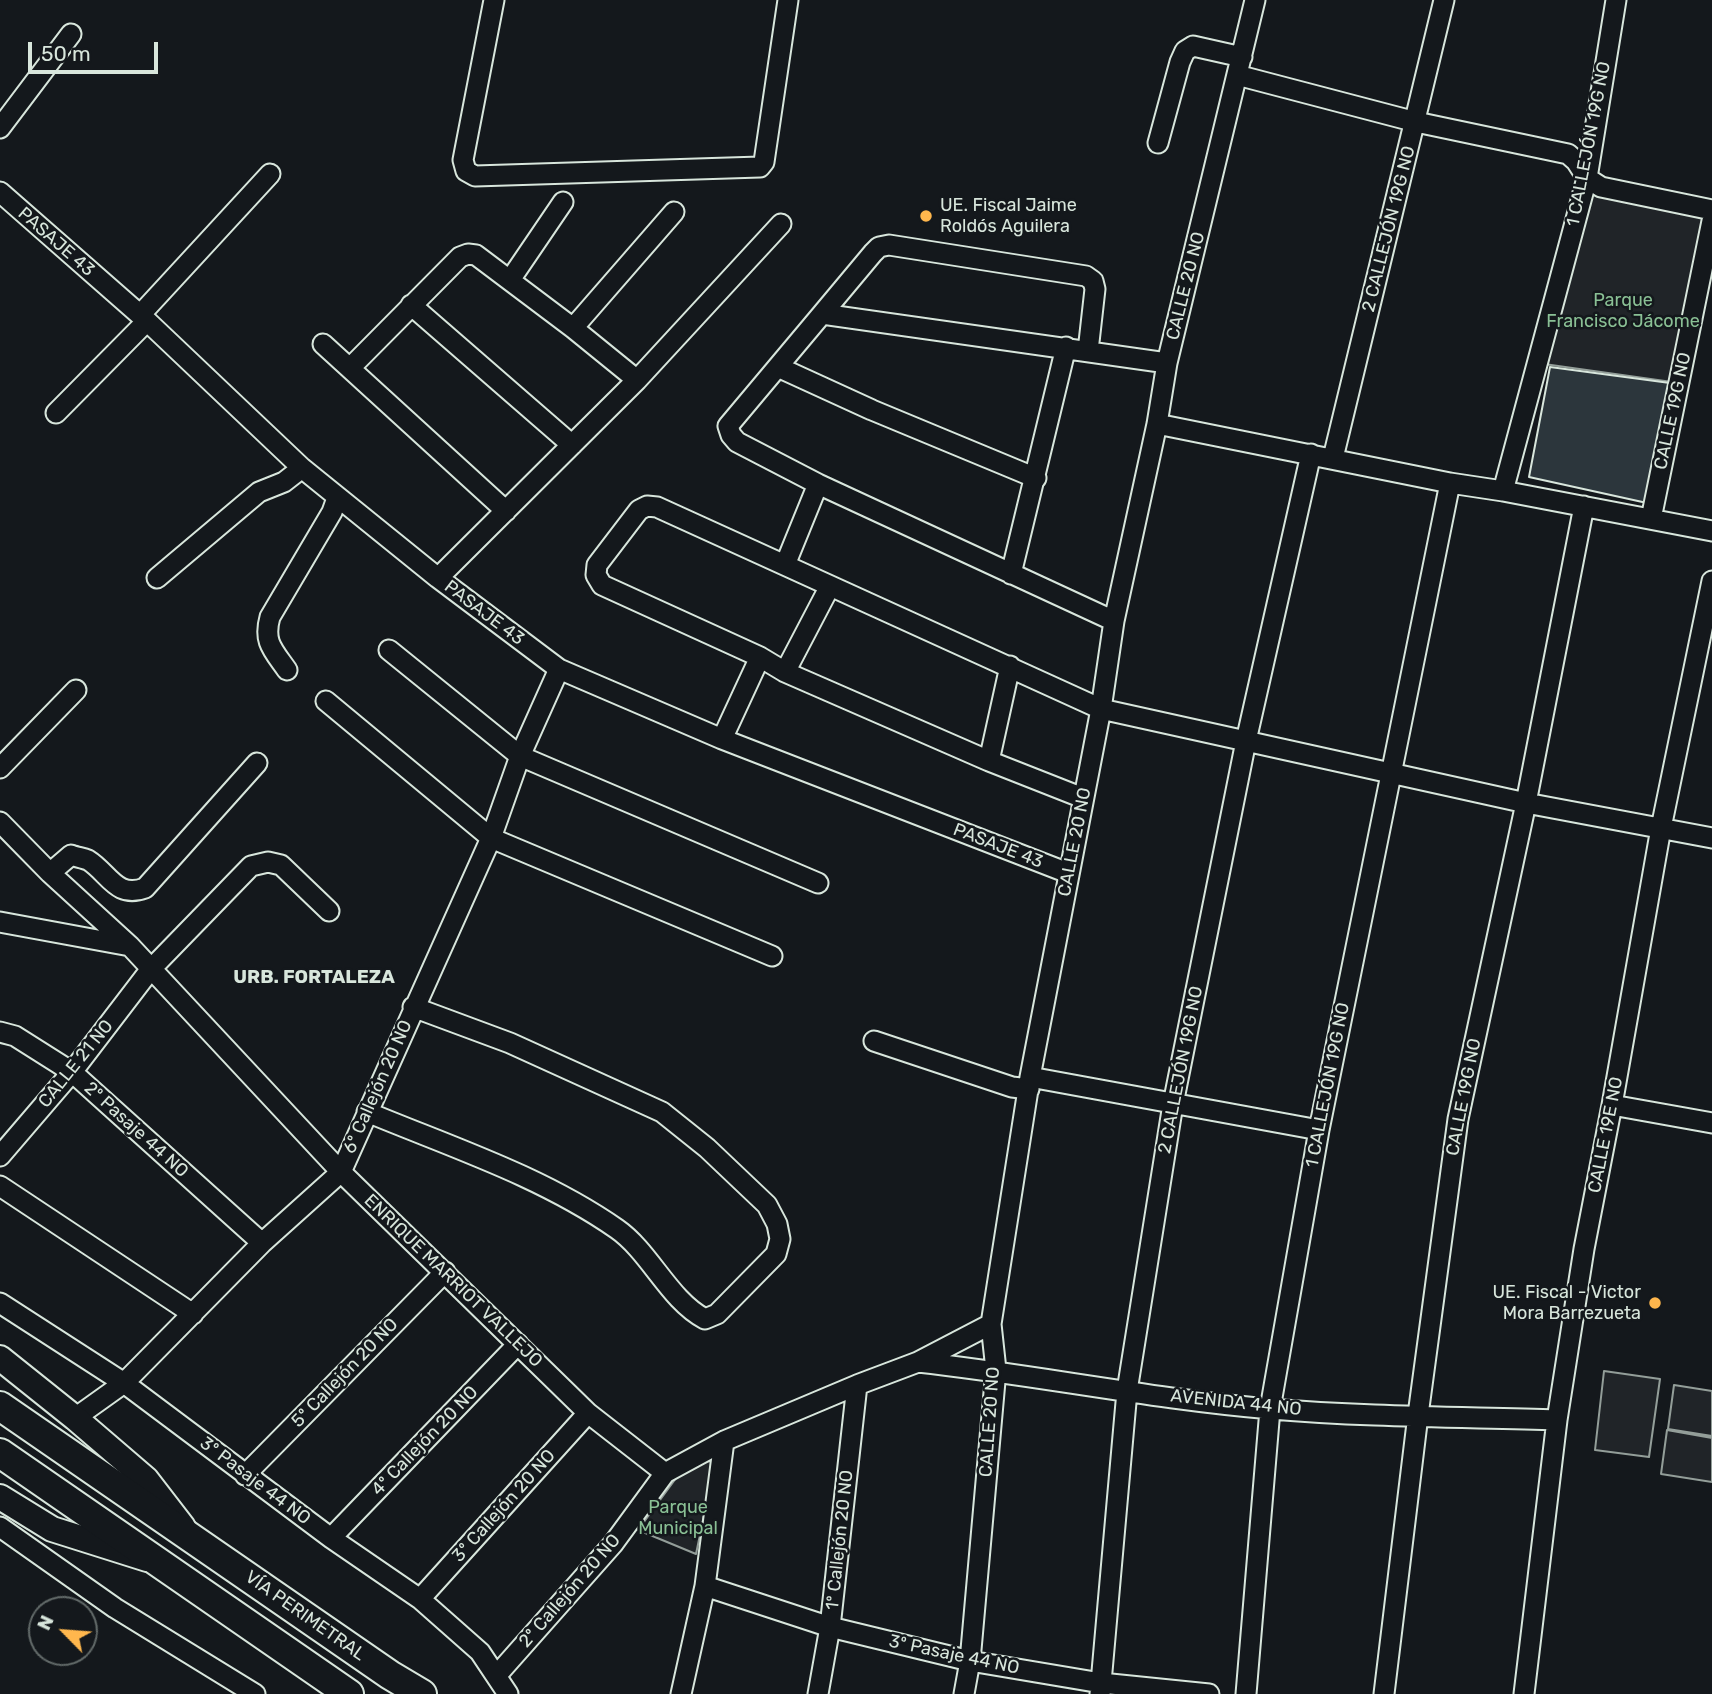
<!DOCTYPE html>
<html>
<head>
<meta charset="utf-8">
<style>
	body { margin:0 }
	#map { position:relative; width:1712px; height:1694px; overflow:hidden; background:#14181c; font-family:Rubik,sans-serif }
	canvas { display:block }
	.north { position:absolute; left:28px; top:1596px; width:70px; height:70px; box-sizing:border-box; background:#14181c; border:2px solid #626a69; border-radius:50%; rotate:295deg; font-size:19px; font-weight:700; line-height:28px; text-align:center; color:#d8e6dc }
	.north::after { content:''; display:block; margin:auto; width:24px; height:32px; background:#ffb74d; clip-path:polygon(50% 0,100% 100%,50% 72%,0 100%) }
	.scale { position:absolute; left:28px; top:42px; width:130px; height:32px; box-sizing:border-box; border:4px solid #d8e6dc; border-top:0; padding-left:9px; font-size:21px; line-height:24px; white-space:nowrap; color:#d8e6dc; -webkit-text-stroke:5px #14181c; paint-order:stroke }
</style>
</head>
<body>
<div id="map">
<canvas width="1712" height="1694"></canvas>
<div class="north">N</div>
<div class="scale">50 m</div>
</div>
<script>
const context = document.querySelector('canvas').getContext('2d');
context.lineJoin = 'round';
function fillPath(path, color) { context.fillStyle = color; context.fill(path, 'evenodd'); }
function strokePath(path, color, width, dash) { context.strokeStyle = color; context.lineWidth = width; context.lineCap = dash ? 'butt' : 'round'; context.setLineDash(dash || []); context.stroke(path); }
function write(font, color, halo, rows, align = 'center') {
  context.font = font + ' Rubik,sans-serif'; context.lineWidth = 5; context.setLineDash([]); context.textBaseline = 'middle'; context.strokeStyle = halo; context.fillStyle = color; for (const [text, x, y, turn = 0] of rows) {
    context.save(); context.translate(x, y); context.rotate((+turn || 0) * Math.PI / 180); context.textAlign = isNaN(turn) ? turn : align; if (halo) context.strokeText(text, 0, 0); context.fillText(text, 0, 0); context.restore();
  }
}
const green = new Path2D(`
	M1589,189l117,27 -34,166 -128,-18z
	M1604,1371l56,8 -11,78 -54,-7z
	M1674,1385l38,6v45l-44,-7z
	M1667,1430l45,8v44l-51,-8z
	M698,1460l17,2 -19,92 -58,-24 44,-60z`);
fillPath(green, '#202428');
strokePath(green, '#939e99', 2);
const building = new Path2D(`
	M1550,367l120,16 -23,120 -118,-26z`);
fillPath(building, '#2c363c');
strokePath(building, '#d8e6dc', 2);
const minor = new Path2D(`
	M494,0l-31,160 3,11 9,5 285,-9 4,-5 24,-162
	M1237,75l179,47 152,32 8,7 11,17 14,9 111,23
	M0,128l71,-94
	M1158,143l22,-81 5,-11 8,-5 49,11
	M0,192l147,129 155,147 136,110 121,91 163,70 346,134
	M510,280l53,-78
	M411,305l161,140
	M822,314l51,-61 6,-6 10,-2 197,31 7,5 2,8 -7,62
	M140,315l130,-141
	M573,328l101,-116
	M323,344l183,167
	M778,367l94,43 164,68
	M350,368l110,-111 8,-3 8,1 97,73 64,52
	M56,413l91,-92
	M1157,424l293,59 53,8 209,40
	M1333,458l111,-458
	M1503,491l84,-313 29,-178
	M1651,519l61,-298
	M785,565l33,-81
	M1011,574l55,-227
	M157,578l102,-86 25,-10 18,-14
	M438,578l199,-198 144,-156
	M1114,621l-296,-137 -81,-42 -6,-7 -3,-9 94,-112 345,49
	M389,650l131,106 298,127
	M287,670c-14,-20 -24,-28 -17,-53l62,-105 5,-14
	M785,672l45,-86
	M326,701l165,137 281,118
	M722,739l38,-82
	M989,761l21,-95
	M0,768l76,-78
	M1083,798l-94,-37 -204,-89 -25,-15 -158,-72 -6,-10 1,-10 42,-55 8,-4 10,1 444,202 425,94 186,35
	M0,822l50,51 80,73 211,226 247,241 77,60
	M50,873l21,-18c5,2 12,3 17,5 21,13 28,39 57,28l112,-125
	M0,922l130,24
	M0,1032l15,4 57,36 190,171
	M874,1041l138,46 17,2
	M1030,1077l289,53
	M1612,1105l100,18
	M367,1112c84,35 174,64 250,117 33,23 52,71 88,90l12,-5 59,-60 4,-15 -3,-15 -10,-19 -60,-57 -45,-36 -152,-69 -97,-36
	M0,1156l72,-84 78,-102 101,-104 17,-4 13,3 48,46
	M0,1186l193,128
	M0,1303l124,80 207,155 89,61 60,53 28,42
	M918,1362c118,13 234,37 353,47 95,8 191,8 286,11
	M75,1418l49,-35 138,-140 79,-71 150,-334 29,-82 39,-87
	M245,1475l200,-203
	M0,1527l115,81 140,86
	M331,1538l187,-194
	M705,1586l125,41 140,34 131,22 108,11
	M420,1599l168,-186
	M497,1675l116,-131 52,-71 59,-32 133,-56 61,-23 73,-38
	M681,1694l24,-108 19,-145
	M818,1694l12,-67 27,-242
	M964,1694l6,-33 26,-291 -5,-46 39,-247 71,-368 13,-88 43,-197 10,-61 88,-363
	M1100,1694l27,-303 46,-287 73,-363 65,-287
	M1246,1694l24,-285 49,-279 131,-647
	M1384,1694l34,-279 40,-296 68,-316 58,-297
	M1524,1694l33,-274 27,-171 28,-144 49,-277 51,-247`);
const major = new Path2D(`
	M0,1358l75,60 71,61 37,48
	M0,1497l52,32 95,30`);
const highway = new Path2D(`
	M0,1406l390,269 32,19
	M0,1453l349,241`);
strokePath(minor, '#d8e6dc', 23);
strokePath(major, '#d8e6dc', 28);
strokePath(highway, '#d8e6dc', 32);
strokePath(minor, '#14181c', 19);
strokePath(major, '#14181c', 24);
strokePath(highway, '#14181c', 28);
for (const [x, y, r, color] of [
	[926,216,7,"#ffb74d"],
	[1655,1303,7,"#ffb74d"]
]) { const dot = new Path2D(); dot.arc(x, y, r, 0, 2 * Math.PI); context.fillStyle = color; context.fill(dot); strokePath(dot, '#14181c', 2.5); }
write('18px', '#d8e6dc', '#14181c', [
	["1 CALLEJÓN 19G NO",1589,144,-79],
	["2 CALLEJÓN 19G NO",1389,229,-76],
	["PASAJE 43",56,242,41],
	["CALLE 20 NO",1186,286,-76],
	["CALLE 19G NO",1673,411,-78],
	["PASAJE 43",484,613,37],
	["CALLE 20 NO",1075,842,-79],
	["PASAJE 43",998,846,21],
	["CALLE 21 NO",76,1064,-51],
	["2 CALLEJÓN 19G NO",1181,1070,-79],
	["1 CALLEJÓN 19G NO",1328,1085,-79],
	["6º Callejón 20 NO",378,1087,-66],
	["CALLE 19G NO",1464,1097,-79],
	["2º Pasaje 44 NO",136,1130,42],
	["CALLE 19E NO",1606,1135,-79],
	["ENRIQUE MARRIOT VALLEJO",453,1281,44],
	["5º Callejón 20 NO",345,1373,-46],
	["AVENIDA 44 NO",1236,1403,6],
	["CALLE 20 NO",990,1422,-86],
	["4º Callejón 20 NO",425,1441,-46],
	["3º Pasaje 44 NO",255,1481,37],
	["3º Callejón 20 NO",504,1506,-48],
	["1º Callejón 20 NO",840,1540,-84],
	["2º Callejón 20 NO",570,1591,-49],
	["VÍA PERIMETRAL",305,1616,35],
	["3º Pasaje 44 NO",954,1655,12]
]);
write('18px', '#d8e6dc', '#14181c', [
	["UE. Fiscal Jaime",940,206],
	["Roldós Aguilera",940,227],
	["UE. Fiscal - Victor",1641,1293,"right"],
	["Mora Barrezueta",1641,1314,"right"]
], 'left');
write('18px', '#8ac095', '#14181c', [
	["Parque",1623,301],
	["Francisco Jácome",1623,322],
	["Parque",678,1508],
	["Municipal",678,1529]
]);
write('bold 19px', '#d8e6dc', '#14181c', [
	["URB. FORTALEZA",314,978]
]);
</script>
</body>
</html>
